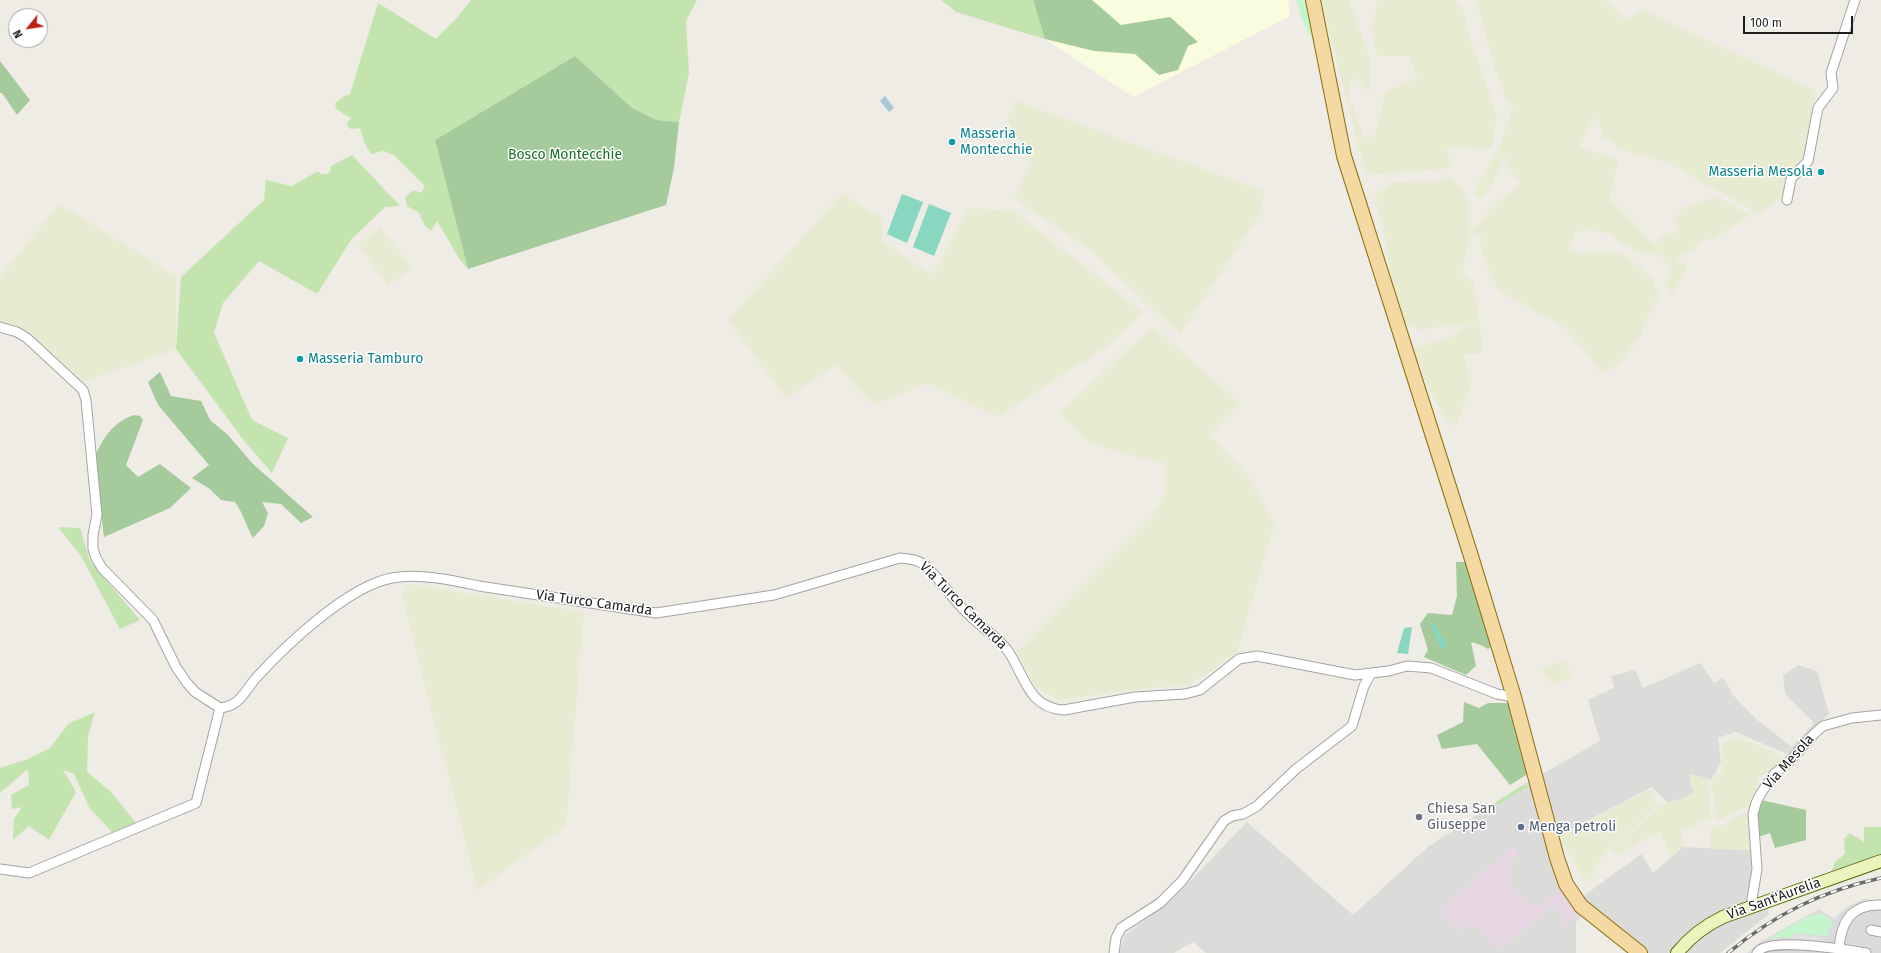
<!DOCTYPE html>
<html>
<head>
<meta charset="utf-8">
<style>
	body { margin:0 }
	#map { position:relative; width:1881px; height:953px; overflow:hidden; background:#eeece4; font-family:"Fira Sans",sans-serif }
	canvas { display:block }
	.north { position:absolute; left:8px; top:8px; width:40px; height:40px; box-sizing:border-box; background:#fff; border:1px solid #a5a5a5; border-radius:50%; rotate:240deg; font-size:11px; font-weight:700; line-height:16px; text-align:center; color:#1d1d1d }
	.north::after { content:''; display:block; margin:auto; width:14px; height:18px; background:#bc200f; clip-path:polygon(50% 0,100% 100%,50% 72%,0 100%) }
	.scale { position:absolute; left:1743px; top:16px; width:110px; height:18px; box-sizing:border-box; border:2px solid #1d1d1d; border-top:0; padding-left:5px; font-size:12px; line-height:14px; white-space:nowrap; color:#1d1d1d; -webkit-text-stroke:3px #fff; paint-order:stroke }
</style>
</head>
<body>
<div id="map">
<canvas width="1881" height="953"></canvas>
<div class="north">N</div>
<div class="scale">100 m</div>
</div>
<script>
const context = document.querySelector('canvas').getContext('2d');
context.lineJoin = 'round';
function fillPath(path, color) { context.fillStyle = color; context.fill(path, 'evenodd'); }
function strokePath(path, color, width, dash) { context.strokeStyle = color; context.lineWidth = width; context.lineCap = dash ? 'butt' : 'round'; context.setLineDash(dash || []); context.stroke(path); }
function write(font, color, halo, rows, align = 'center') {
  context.font = font + ' "Fira Sans",sans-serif'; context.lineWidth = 3; context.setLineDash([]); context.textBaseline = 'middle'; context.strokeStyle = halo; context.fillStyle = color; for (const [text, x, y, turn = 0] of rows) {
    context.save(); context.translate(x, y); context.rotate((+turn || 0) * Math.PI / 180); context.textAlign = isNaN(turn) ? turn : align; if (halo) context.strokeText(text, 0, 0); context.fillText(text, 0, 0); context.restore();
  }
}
fillPath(new Path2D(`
	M1700,663l14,20 9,-6 10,18 23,24 36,28 22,-24 -29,-29 -2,-19 15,-10 19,6 12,43 -36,36 -6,4 -51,-22 -18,6 3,25 -10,17 -20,-6 -1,7 4,11 -9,6 -18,4 -15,-15 -94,49 10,42 14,19 59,-43 12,19 30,-26 67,3 2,20 -5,32 17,-5 5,17 -49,39h-77l4,-5 -56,-41 -15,15v31h-370l-13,-11 -19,11h-55l6,-18 47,-35 75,-78 106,93 75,-68 93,-61 79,-45 -12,-41 26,-12 -3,-12 24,-6 8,18z
	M1864,899l17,2v52h-134l13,-11 59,-33 15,10 12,-12z`), '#dbdbda');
fillPath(new Path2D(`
	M1514,847l4,9 -11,8 6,5 -4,18 20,16 12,3 19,-16 20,22 -17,15 -5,-19 -6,-4 -40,37 -12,7 -4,-2 -25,-22 -11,7 -21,-18 60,-56z`), '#e6d7e2');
fillPath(new Path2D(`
	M1033,0h255l2,16 -157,81 -88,-58z`), '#f9fcdf');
fillPath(new Path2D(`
	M1321,0h28l12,34 8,24v34l-17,-16 -3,20 15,42 11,-2 10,-44 32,-14 -8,-22h-32l-6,-29 5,-16 1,-11h78l8,11 5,21 29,83 -5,34 -46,-2 6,21 -86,7z
	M1476,0h130l21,21 15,-11 174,81 -12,65 -14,14 -7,26 -24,18 -90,-51 -52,-15 -4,-8 -10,-2 -4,-18 -5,-2 -15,29 39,13 -8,39 45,47 8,-11 10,-2 5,-5 -3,-11 12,-11 30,-9 34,18 -39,25 -9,-1 -10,10 -18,9 13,9 -16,27 -6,-13 6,-11 -13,-16 -17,-2 -18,-7 -14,-11 -21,-4 -13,2 -7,17 13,6 15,-3 26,2 28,23 8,19 -15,28 -4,12 -22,29 -16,8 -17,-23 -22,-23 -65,-37 -12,-26 -6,-18 1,-13 -11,1 -8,40 12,9 8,63 -2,8h-16l8,30 -16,42 -12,-9 -20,-39 -3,-16h-9l2,-16 11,-1 23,-7 19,-12 -20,-1 -28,5 -17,-8 -10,-29 -5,-43 -12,-55 17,-13 41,1 16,-6 11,9 8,13 1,31 13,-8 6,-11 33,-28 -12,-15 -5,-13 -12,29 -12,15 -7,-5 27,-50 13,-36 -8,-12 -10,-26z
	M1016,101l248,90 -4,23 -80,120 -90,-84 -76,-52 18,-36 -25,-42z
	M842,194l41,25 -1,22 50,34 37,-67 44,3 130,101 -34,33 -111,72 -70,-34 -54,22 -38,-40 -50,33 -58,-78z
	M59,204l117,72v73l-95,33 -53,-51 -16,-7 -12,-2v-45z
	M380,227l32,41 -24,18 -30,-42z
	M1153,327l87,76 -30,32 39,42 25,48 -37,128 -49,33 -42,2 -86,12 -24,-12 -19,-36 134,-135 13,-20 1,-33 -76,-21 -30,-30z
	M408,584l176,28 -18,214 -89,64 -75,-296z
	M1565,660l7,17 -19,8 -11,-16z
	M1736,738l19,6 32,15 -28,19 -9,27 -28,14h-6l-5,-39 11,-8v-30z
	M1691,774l17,5 3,39 -16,3 3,5 -17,2 2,19 -12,10 -11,-26 -44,24 -5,-4 48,-44 8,-5 18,-4 9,-6 -4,-11z
	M1649,790l8,15 -55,52 -15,27 -29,-48z
	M1740,814l9,1 1,35 -39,-1v-23l13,-1z`), '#e7ebd1');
fillPath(new Path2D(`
	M471,0h226l-11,21 3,52 -10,49 -23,-2 -24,-12 -57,-52 -140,84 33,129 -8,-9 -23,-39 -6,10 -6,-5 -6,-13 -12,-7 -2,-9 8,-7 8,3 4,-7 -31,-31 -11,-4 -12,3 -7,-12 -4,-14 -9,1 -5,-4 5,-7 -15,-9 -1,-6 8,-6 7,-3 28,-91 58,36 20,-20z
	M941,0h92l12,39 -89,-27z
	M352,155l48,51 -15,1 -34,33 -34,54 -58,-33 -36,42 -9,30 38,87 36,18 -16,35 -27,-31 -69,-93 5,-72 83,-77 2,-20 26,6 26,-15 3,3h6l3,-2 1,-6z
	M58,527l22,1 10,33 50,59 -20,9 -39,-73z
	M95,712l-7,24 -1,36 24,20 25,31 -24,9 -22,-23 -16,-35 -11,-4 13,22 -27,48 -20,-14 -16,14 1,-21 8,-12 -10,2 -1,-14 18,-10 -1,-16 -28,24v-25l28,-9 22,-11 18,-24z
	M1530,785l-32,20 -2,-3 25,-16z
	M1864,827h17v27l-49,17 3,-9 10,-8 -1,-15 6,-6 14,9z`), '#c3e4ae');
fillPath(new Path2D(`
	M1033,0h59l29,25 49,-8 28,25 -10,4 -10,24 -19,5 -24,-21 -41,-3 -49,-12z
	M575,56l57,52 24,12 23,2 -5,46 -8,37 -198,64 -33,-129z
	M0,61l30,39 -13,15 -15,-22h-2z
	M160,372l11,24 30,5 9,19 18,15 25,29 60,53 -12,6 -20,-19 -19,-2 6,11 -4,13 -11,12c-7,-12 -10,-25 -18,-36l-14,-2 -11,-11 -18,-11 17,-13 -51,-60 -10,-23z
	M134,415l6,1 3,4 -17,45 12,12 22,-13 31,24 -21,20 -66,29 -10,-78c8,-20 19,-37 40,-44z
	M1456,562h10l27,84 -5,3 -7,-4 -10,-3 5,24 -10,9 -42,-18 4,-7 -8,-26 8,-11 24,2 5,-19z
	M1464,702l15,6 9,-5h20l4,4 17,66 -19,12 -33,-41 -35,5 -5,-14 26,-13z
	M1761,800l45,10v30l-31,8 -5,-15 -11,4 -3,-18z`), '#a5ca9c');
fillPath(new Path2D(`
	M1296,0h11l8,44 -13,-24z
	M1820,913l13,8 -6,15 -34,-3 -1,5 -12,-1 -12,2 37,-21z`), '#c4f5cd');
fillPath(new Path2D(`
	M902,194l21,8 -16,41 -20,-9z
	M929,204l22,9 -17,43 -21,-9z
	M1434,623l14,23 -6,3 -11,-23z
	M1412,627l-4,27 -11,-1 7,-25z`), '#88d7c0');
fillPath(new Path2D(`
	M1793,934l30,3v6l-30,-2z`), '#e1e1e1');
fillPath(new Path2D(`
	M885,96l9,12 -5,4 -9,-11z`), '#a8c8d8');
const minor = new Path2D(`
	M1787,200l4,-21 17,-18 10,-53 15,-20 -2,-15 24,-73
	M0,327l17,5 10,6 56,52 3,10 11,115 -4,20v14l3,9 6,10 51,52 23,47 11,16 8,9 25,16c20,-2 24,-16 36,-30 29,-32 92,-92 136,-100 27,-5 60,2 87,8l177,27 118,-18 126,-37c9,1 16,1 23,6 14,10 29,35 43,48 13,14 30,23 42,39 17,25 20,57 56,59l71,-13 50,-3 15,-4 39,-31 18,-3 98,19 34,-4 18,-5 24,2 66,26 17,3
	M0,869l29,4 167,-70 24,-95
	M1754,905l-2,-6 5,-30 -4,-55 3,-11 5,-10 13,-19 16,-13 24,-27 9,-8 29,-8 29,-3
	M1871,930l10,2
	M1839,949c2,-27 12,-45 42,-44
	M1114,953l2,-15 5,-10 39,-25 22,-22 42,-60 8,-5 11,-2 14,-8 39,-37 56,-43 12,-40 7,-13
	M1757,953c9,-17 90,-3 109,0`);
const secondary = new Path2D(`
	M1677,953c13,-16 27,-27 46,-36l158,-56`);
const primary = new Path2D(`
	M1313,0l31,156 127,400 43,141 43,161 9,26 15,22 59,47`);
strokePath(minor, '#a4a4a4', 11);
strokePath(secondary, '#586c0d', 14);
strokePath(primary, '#8c6e0b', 16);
strokePath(minor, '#fff', 9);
strokePath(secondary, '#ecf4bc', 12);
strokePath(primary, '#f4d9a3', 14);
const rail = new Path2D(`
	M1728,953c47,-39 94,-62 153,-75`);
strokePath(rail, '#6b6b6b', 3.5);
strokePath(rail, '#fff', 2, [6]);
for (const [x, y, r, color] of [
	[952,142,4,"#0f9aa8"],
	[1821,172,4,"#0f9aa8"],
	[300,359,4,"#0f9aa8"],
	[1419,817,4,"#6b7280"],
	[1521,827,4,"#5c6f8a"]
]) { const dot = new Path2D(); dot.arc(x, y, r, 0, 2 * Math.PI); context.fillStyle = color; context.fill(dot); strokePath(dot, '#fff', 1.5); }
write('14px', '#0d838f', '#fff', [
	["Masseria",960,134],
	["Montecchie",960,150],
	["Masseria Mesola",1813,172,"right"],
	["Masseria Tamburo",308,359]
], 'left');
write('14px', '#147325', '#fff', [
	["Bosco Montecchie",565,155]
]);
write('14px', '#1d1d1d', '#fff', [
	["Via Turco Camarda",594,603,8],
	["Via Turco Camarda",963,606,45],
	["Via Mesola",1789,762,-48],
	["Via Sant'Aurelia",1774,899,-20]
]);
write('14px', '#5b616d', '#fff', [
	["Chiesa San",1427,809],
	["Giuseppe",1427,825]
], 'left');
write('14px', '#4e5e75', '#fff', [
	["Menga petroli",1529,827]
], 'left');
</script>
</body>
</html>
